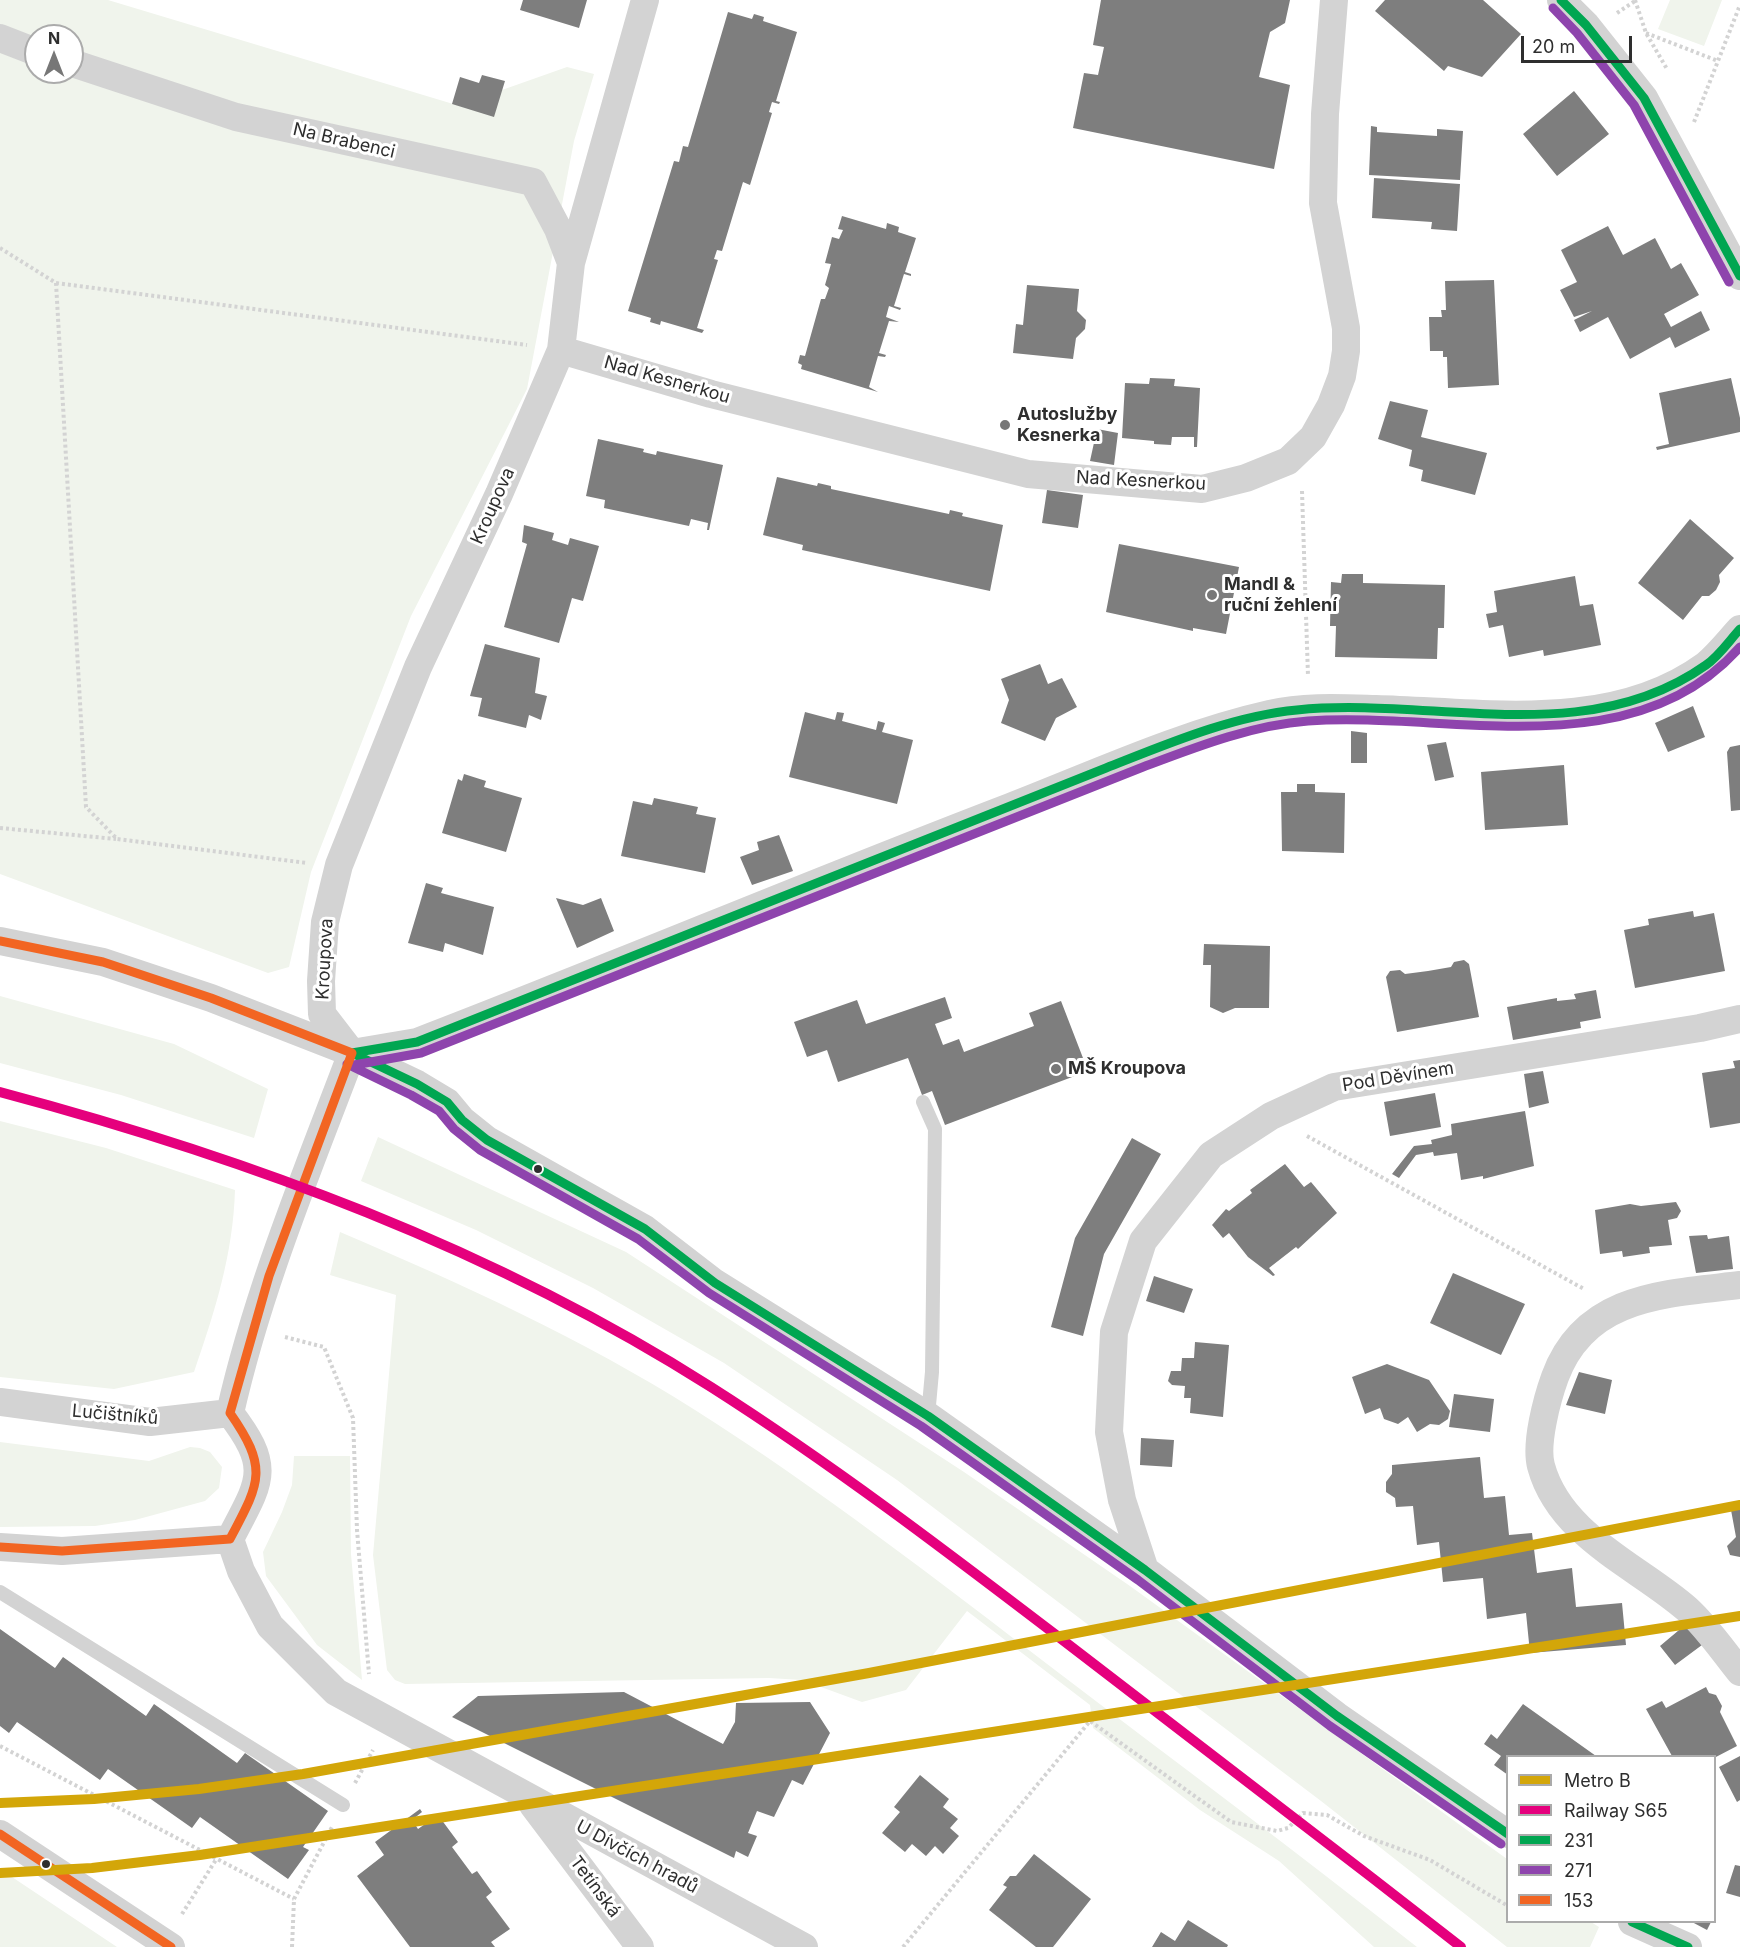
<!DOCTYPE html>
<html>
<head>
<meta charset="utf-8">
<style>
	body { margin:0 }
	#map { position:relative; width:1740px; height:1947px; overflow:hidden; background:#fff; font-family:Inter,sans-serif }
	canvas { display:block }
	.legend { position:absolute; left:1506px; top:1755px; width:210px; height:168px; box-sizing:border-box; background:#fff; border:2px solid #ababab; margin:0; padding:8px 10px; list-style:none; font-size:18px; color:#2e2e2e }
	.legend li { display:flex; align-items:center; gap:12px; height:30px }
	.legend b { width:30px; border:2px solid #ababab }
	.north { position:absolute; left:24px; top:24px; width:60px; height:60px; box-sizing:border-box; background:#fff; border:2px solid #ababab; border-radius:50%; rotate:0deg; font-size:16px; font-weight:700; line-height:24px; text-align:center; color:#2e2e2e }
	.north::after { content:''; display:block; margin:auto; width:21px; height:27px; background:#777; clip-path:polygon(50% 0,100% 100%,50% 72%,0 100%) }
	.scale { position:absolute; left:1521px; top:36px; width:111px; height:27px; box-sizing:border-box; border:3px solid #2e2e2e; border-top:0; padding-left:8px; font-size:18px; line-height:21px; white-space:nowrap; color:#2e2e2e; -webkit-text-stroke:4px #fff; paint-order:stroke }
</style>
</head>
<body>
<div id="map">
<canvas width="1740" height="1947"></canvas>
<ul class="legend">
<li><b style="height:8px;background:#d3a609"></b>Metro B</li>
<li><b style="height:8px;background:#e5007d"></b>Railway S65</li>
<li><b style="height:8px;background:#00a651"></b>231</li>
<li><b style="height:8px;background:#8e44ad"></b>271</li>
<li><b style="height:8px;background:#f26522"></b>153</li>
</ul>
<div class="north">N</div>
<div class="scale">20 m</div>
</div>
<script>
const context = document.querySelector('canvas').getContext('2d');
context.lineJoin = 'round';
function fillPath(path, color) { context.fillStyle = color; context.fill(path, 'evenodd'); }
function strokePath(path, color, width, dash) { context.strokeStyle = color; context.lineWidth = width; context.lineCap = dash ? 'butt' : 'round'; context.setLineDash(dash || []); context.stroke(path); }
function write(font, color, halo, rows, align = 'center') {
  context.font = font + ' Inter,sans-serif'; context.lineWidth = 6; context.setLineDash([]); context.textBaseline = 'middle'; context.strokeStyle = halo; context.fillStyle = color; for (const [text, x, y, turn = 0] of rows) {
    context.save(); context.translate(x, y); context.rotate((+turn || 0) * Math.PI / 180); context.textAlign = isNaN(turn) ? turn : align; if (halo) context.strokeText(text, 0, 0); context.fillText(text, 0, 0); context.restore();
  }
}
fillPath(new Path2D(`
	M0,0h108l385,116 9,-26 65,-23 27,7 -20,67 -47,248 -116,227 -100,256 -22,95 -21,6 -268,-99zM36,36h36v36h-36z
	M1670,0h52l-18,46 -46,-17z
	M0,996l174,48 94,45 -14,49 -133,-43 -121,-32z
	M0,1121l106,27 129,42c-2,65 -20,121 -41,182l-80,17 -114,-12z
	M378,1137l248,115 338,220 166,114 377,273 1,63h83l8,5 -9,20h-83l-186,-146 -424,-321 -173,-117 -131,-75 -117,-58 -115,-49z
	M340,1232c122,52 243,107 355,178 125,79 242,170 360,260 121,92 243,183 362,277h-43l-95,-86 -79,-51 -107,-82 -3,-23 -123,-94 -61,79 -44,12 -60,-22 -33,-2 -364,6 -10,-4 -8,-10 -14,-115 23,-260 -66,-20z
	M0,1442l149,19 41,-14 10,1 10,4 12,15 -3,21 -14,13 -70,19 -40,6 -95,1z
	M294,1456h56l1,98 11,126 -45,-35 -51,-69 -3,-24 19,-40 10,-27z
	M0,1869l117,78h-117z`), '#f0f4ec');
fillPath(new Path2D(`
	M523,0h64l-8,28 -59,-18z
	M1101,0h189l-5,23 -15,9 -11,45 31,8 -16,84 -201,-41 11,-55 14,2 6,-28 -11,-2z
	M1385,0h98l38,34 -39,43 -34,-11 -4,5 -69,-60z
	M728,12l24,7 2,-5 10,3 -1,4 34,11 -21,69 4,1 -1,2 -7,-2 -3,10 3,1 -22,72 -7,-3 -21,69 -5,-1 -3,9 4,1 -21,68 7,2 -2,3 -41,-12 -1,4 -10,-3 1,-4 -23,-7 46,-150 5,1 4,-16 5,1z
	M482,75l23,6 -11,36 -42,-13 8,-27 19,6z
	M1574,91l35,43 -52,42 -34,-42z
	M1371,126l6,1v5l60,4v-7l26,2 -3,49 -91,-5z
	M1374,178l86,6 -3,47 -26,-2 1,-7 -60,-4z
	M842,216l44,13 1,-6 12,4 -1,5 18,6 -11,34 6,2v2l-7,-2 -10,32 7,2 -1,2 -11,-4 -3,11 13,5 -10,-1 -10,32 7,2 -1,2 -7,-1 -9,31 9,5 -77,-23 1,-4 -4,-2 2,-8 5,1 16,-57h4l4,-11 -4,-3 6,-21 -6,-1 7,-26 7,2 4,-9 -5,-1z
	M1608,226l15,29 32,-17 16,31 10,-6 18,32 -35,19 7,13 30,-16 9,19 -35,18 -5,-11 -40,22 -22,-42 -28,15 -6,-12 18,-9 -18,6 -14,-27 17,-8 -16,-32z
	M1494,280l5,105 -51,3 -1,-31h-4v-6h-13l-1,-34h13l-1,-7h5l-1,-29z
	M1027,285l52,4 -2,22 9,9 -1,9 -9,9 -3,21 -60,-6 3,-29 7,1z
	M1150,378l25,1 -1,7 26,2 -3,59h-3v-10h-22l-1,8 -17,-1v-3l-32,-3 3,-55 24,1z
	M1731,378l9,40v14l-83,18 -1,-3 13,-3 -10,-51z
	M1390,401l38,9 -7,27 66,16 -12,42 -54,-14 2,-11 -14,-4 3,-16 -34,-11z
	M1097,429l21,4 -4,32 -24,-4z
	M598,439l46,10 -1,3 13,3 1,-4 66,14 -14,65h-2l1,-7 -17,-4 -2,7 -85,-18 1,-8 -19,-4z
	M777,477l40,9 1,-3 13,3v3l118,25 1,-4 13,3 -1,3 41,9 -13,66 -188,-41 1,-5 -40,-10z
	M1047,490l36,5 -5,33 -36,-5z
	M1690,519l44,39 -15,17 1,7 -4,8 -7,6h-7l-19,24 -45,-37z
	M524,525l30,8 -2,7 16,5 2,-7 29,8 -16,55 -11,-3 -13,45 -55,-16 23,-83 -5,-2z
	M1119,544l120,23 -13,67 -33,-6v3l-87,-19z
	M1342,574h21v9l82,2 -1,43h-6l-1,31 -102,-2 1,-31h-6l1,-44 10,1z
	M1575,576l5,30 13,-2 8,41 -57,11 -1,-6 -34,7 -6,-32 -14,3 -3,-14 11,-2 -3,-21z
	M485,644l55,14 -5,35 12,3 -6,24 -12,-5 -3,13 -48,-12 4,-18 -12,-2z
	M1040,664l8,20 14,-6 15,29 -21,11 -11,23 -44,-18 8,-23 -8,-21z
	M1693,706l12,31 -37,15 -13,-29z
	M805,712l30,8 2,-8 7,1 -2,8 34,9 2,-9 7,2 -3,9 31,8 -16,64 -108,-27z
	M1351,731l16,2v30h-16z
	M1446,742l8,35 -19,4 -8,-36z
	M1740,745v65l-9,1 -4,-59 3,-5z
	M1564,765l4,60 -83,5 -4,-58z
	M464,774l22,7 -2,6 38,11 -16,54 -64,-19 16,-54 4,2z
	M1297,784h18v8l30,1 -1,60 -62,-2 -1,-59h16z
	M654,798l44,9 -2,7 20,4 -11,55 -84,-17 12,-55 19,4z
	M779,835l14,36 -41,14 -12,-28 19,-7 -2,-8z
	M426,883l17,5 -2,5 53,14 -11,48 -38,-12 -2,9 -35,-9z
	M556,898l27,7 18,-7 13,33 -37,17z
	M1693,911l1,6 20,-4 11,58 -90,17 -11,-58 25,-5 -1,-6z
	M1204,944l66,2 -1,62h-34l-12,5 -13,-6 1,-42h-8z
	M1464,960l5,4 10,53 -82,15 -11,-55 4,-6 10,-1 5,4 23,-3 23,-4 3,-5z
	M1596,990l5,28 -21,4 1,6 -68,12 -6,-33 50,-9v3l19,-2 -2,-5z
	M945,997l7,21 -17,6 8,21 16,-6 5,13 70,-26 -5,-13 32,-12 27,70 -143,54 -13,-34 -10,4 -14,-37 -70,24 -11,-32 -20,7 -13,-35 63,-22 9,24z
	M1740,1060v63l-30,5 -8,-55 33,-5 -2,-7z
	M1543,1071l6,32 -20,5 -5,-34z
	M1435,1093l6,34 -51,9 -6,-34z
	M1525,1111l9,55 -51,13v-3l-22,4 -4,-27 -23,3 -1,-4 -17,3 -17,23 -7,-4 22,-28 18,-2 -1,-4 21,-5 -1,-11z
	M1132,1138l29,16 -57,100 -21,82 -32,-9 24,-89z
	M1285,1164l19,23 7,-5 26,31 -39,36 -2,-2 -27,21 6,7 -2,1 -25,-19 -19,-24 -6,5 -11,-13 14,-16 3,2 23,-18 -2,-3z
	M1676,1202l5,9 -4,7 -9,2 4,25 -23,2 1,6 -27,4 -1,-6 -22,3 -5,-44 35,-6 11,2z
	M1707,1235l1,4 21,-3 4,33 -37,4 -7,-37z
	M1453,1273l72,31 -24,51 -71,-32z
	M1154,1276l39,13 -9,24 -38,-12z
	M1195,1342l34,3 -6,72 -33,-4 1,-15h-7l1,-12 -13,-1 -4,-4 3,-10h10l1,-13h12z
	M1387,1364l42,16 21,31 -2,8 -9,6 -9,-1 -13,8 -9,-15 -10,7 -14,-5 -4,-11 -15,6 -13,-37z
	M1579,1372l33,8 -7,34 -39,-9z
	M1454,1394l40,5 -4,33 -41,-5z
	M1141,1438l33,2 -2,27 -32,-2z
	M1480,1457l4,41 21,-2 4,39 23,-2 5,40 35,-5 4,39 46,-4 4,42 -96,8 -4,-40 -39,6 -4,-41 -40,4 -4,-40 -22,3 -4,-39 -17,1 -1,-9 -9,-6v-10l6,-8v-9z
	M1740,1509v48l-10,-2 -3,-9 9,-9 -5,-27z
	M1685,1625l17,20 -27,20 -15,-19z
	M0,1629l55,39 8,-11 83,59 8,-12 83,59 8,-10 83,58 -25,36 6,3 -21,29 -88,-62 -8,11 -84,-59 -8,11 -83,-58 -8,11 -9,-7z
	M1706,1687l3,6 7,2 6,11 -2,6 17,34 -23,12 -42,-2 -26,-47 16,-8 4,7z
	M624,1692l99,52 12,-22 1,-19 74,-1 20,31 -27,52 -11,-5 -18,37 -17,-6 -9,22 9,3 -9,21 -12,-6 -2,7 -282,-141 26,-21z
	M1523,1704l73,52h-88v19l-14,-10 7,-9 -17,-12 7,-10 6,5z
	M1740,1756v44l-3,2 -18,-35z
	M920,1775l29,24 -6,8 15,12 -8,9 9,8 -16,18 -8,-8 -9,10 -14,-12 -7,8 -23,-19 18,-21 -6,-5z
	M420,1809l2,3 -10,8 6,9 20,-14 20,27 -6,5 20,27 5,-3 15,21 -6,5 24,32 -19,13 4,5h-85l-53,-71 27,-21 -9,-13z
	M1034,1854l57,45 -38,48h-17l-47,-37 18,-23 -4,-2 7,-9h6z
	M1735,1865l5,1v31l-14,-4z
	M1188,1920l40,25 -1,2h-75l9,-15 14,9z
	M1692,1922h19l-4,8z`), '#7e7e7e');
strokePath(new Path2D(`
	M1635,0l11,33 21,36
	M1617,13l18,-12
	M1646,33l72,28
	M1694,122l46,-117
	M0,248l56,35 30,524 31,32 190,24
	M56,283l471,62
	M1302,491l6,185
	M0,828l116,11
	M1307,1136l277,153
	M285,1337l39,10 29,71 4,112 12,144
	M0,1746l294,153
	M355,1783l18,-33
	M182,1914l35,-56
	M292,1947l2,-48 38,-72
	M903,1947l187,-226 141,101 46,9 11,-3 15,-15 24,2 37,21 66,24 78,46`), '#d3d3d3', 4, [3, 3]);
strokePath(new Path2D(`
	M923,1102l12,27 -3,243 -4,44
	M0,1592l343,213`), '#d3d3d3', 14);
strokePath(new Path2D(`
	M1561,0l25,25 58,73 96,178
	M0,38l36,14
	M72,63l164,54 297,65 25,47 13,34
	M561,350l150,44 317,80 174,15 44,-11 42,-17 25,-24 18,-32 11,-29 4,-25v-23l-23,-125 2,-89 9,-114
	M0,941l103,21 108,36 141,55 65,31 30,18 15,18 25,20 158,89 70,54 213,133 217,154 192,146 171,118
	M352,1053l65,-11c198,-76 394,-159 593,-235 85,-33 171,-73 260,-93 34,-8 71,-6 106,-5 109,3 236,25 330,-44 12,-10 23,-24 34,-36
	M352,1053l-30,-39 -1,-33 4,-59 14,-57 79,-198 81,-173 62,-144 10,-87 74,-263
	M1740,1285c-75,9 -155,10 -185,92 -8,22 -20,67 -14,89 19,70 97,100 146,143 20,18 36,42 53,63
	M0,1402l150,20 80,-9
	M230,1413c43,56 30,68 0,126l11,32 29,55 66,66 468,255
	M230,1413c28,-124 77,-241 122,-360
	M0,1547l62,4 168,-12
	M1145,1570l-23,-70 -13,-68 5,-100 29,-91 68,-86 60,-39 63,-29 366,-59 40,-9
	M533,1805l107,142
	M0,1834l171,113
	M1632,1922l56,25`), '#d3d3d3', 28);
strokePath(new Path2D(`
	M1561,0l25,25 58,73 96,178
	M352,1053l65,-11 689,-274c61,-24 126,-52 191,-58 135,-14 288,41 409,-45 13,-9 23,-24 34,-36
	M352,1053l65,31 30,18 15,18 25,20 158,89 70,54 213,133 217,154 192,146 171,118
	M1632,1922l56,25`), '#00a651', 9);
strokePath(new Path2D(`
	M1553,8l24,25 57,72 95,177
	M347,1064l64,31 28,16 15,18 26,21 158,89 71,54 212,133 217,154 192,146 171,118
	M354,1065l67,-12 722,-286c53,-20 109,-42 165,-46 141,-10 325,48 432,-74`), '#8e44ad', 9);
strokePath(new Path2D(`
	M0,941l103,21 108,36 141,55
	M230,1413l39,-137 83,-223
	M230,1413c39,56 30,69 0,126
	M0,1547l62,4 168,-12
	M0,1834l171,113`), '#f26522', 9);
strokePath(new Path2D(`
	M0,1092c248,66 494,157 711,295 121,77 235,164 349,251 134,102 268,205 401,309`), '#e5007d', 10);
strokePath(new Path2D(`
	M0,1803l94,-4 105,-10 104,-15 566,-101 871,-168
	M0,1873l92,-5 108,-13 1540,-239`), '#d3a609', 10);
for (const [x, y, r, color] of [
	[1005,425,6,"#777"],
	[1212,595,6,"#777"],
	[1056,1069,6,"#777"],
	[538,1169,5,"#2e2e2e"],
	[46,1864,5,"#2e2e2e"]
]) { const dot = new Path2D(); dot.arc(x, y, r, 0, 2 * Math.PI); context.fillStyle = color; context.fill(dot); strokePath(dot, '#fff', 2); }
write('18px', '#2e2e2e', '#fff', [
	["Na Brabenci",344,141,13],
	["Nad Kesnerkou",667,380,16],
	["Nad Kesnerkou",1141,481,3],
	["Kroupova",493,506,-66],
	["Kroupova",325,959,-87],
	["Pod Děvínem",1398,1077,-9],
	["Lučištníků",115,1415,5],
	["U Dívčích hradů",637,1857,28],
	["Tetínská",595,1887,53]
]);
write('bold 18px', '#2e2e2e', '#fff', [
	["Autoslužby",1017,415],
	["Kesnerka",1017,436],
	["Mandl &",1224,585],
	["ruční žehlení",1224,606],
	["MŠ Kroupova",1068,1069]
], 'left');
</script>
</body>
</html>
